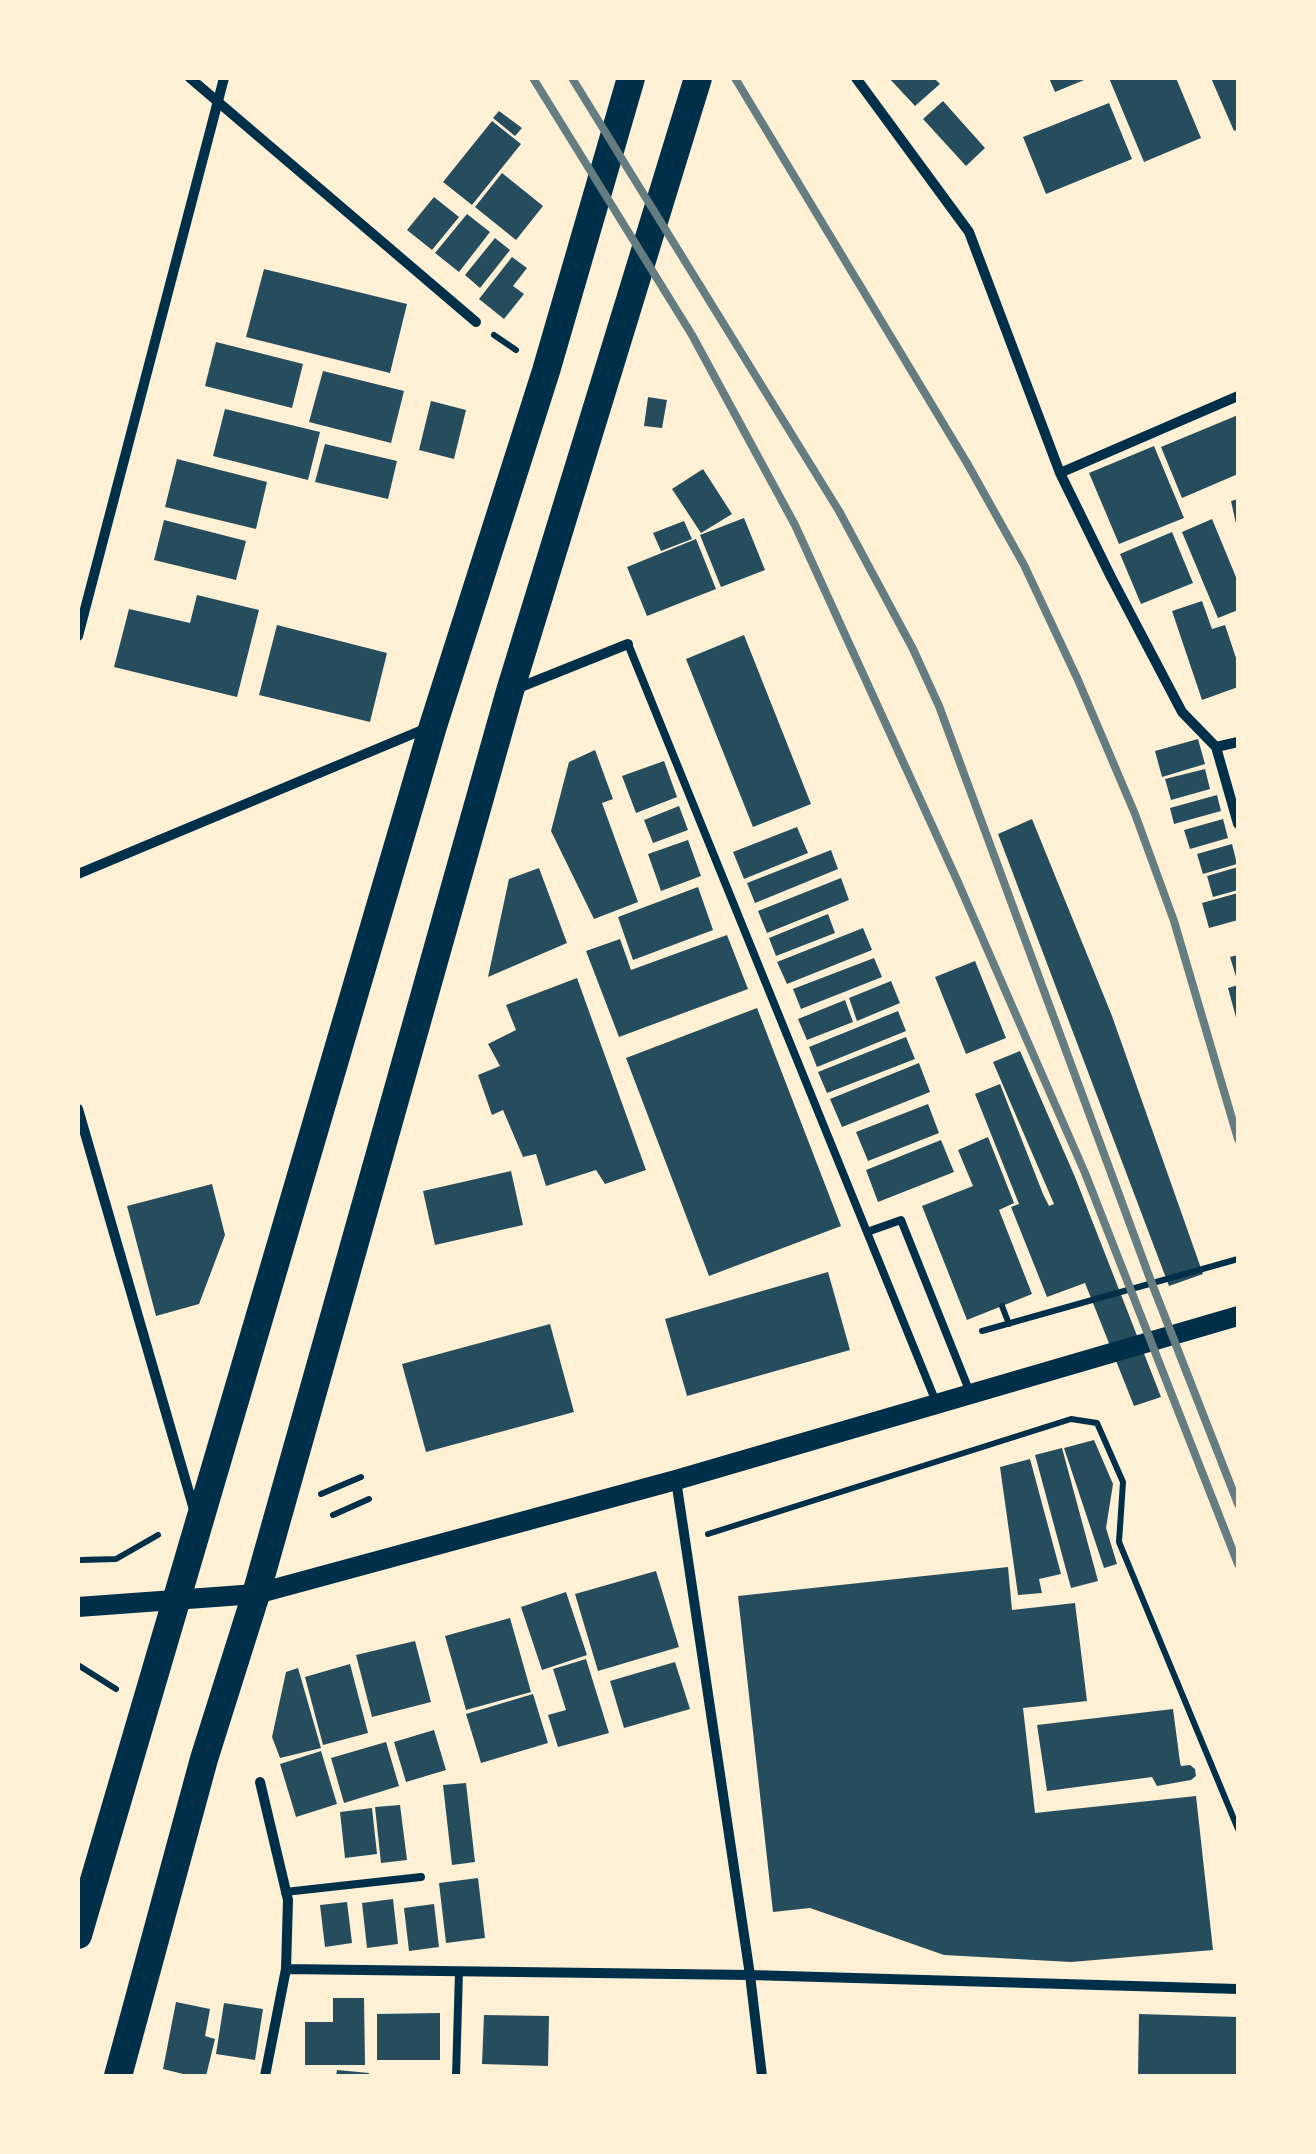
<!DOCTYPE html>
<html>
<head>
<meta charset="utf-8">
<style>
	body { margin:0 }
	#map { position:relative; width:1316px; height:2154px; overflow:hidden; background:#fdf0d5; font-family:"Open Sans",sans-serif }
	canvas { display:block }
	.frame { position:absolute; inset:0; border:80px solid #fdf0d5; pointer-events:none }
</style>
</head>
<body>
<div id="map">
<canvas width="1316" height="2154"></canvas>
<div class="frame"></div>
</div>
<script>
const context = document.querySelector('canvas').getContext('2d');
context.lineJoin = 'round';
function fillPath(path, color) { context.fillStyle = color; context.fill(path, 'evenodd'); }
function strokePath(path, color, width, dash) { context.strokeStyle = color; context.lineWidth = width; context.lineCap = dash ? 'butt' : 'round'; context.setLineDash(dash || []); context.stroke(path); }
fillPath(new Path2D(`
	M889,78h45l6,6 -25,22z
	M1049,78h40l-34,14z
	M1109,78h67l25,60 -57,24z
	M1211,78h27v51l-4,2z
	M943,101l42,47 -19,18 -43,-47z
	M1109,103l23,56 -86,35 -23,-57z
	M499,111l23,17 -7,8 -22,-18z
	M492,121l29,23 -49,61 -29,-23z
	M502,173l41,33 -27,34 -41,-33z
	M434,197l25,20 -27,33 -25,-20z
	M467,214l23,18 -31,40 -24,-19z
	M495,238l15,12 -30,38 -15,-13z
	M512,257l15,11 -14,18 11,8 -20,25 -25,-20z
	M264,269l143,35 -17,69 -144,-36z
	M216,342l87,22 -11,44 -87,-22z
	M323,371l81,20 -13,52 -82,-21z
	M648,397l19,3 -5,28 -18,-2z
	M431,401l35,9 -12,49 -35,-9z
	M225,409l95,23 -12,48 -95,-24z
	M1238,415v59l-56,24 -21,-51z
	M325,444l72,17 -9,38 -73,-17z
	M1154,446l30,72 -65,26 -30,-71z
	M177,459l90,23 -11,47 -91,-22z
	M703,469l29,45 -31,19 -29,-44z
	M1238,499v29h-1l-6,-27z
	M744,518l21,52 -44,17 -21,-52z
	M1212,519l26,63v28l-20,8 -36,-86z
	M164,520l82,21 -10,39 -82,-20z
	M684,521l8,18 -31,12 -8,-18z
	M1172,532l21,51 -52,21 -21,-50z
	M696,539l20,50 -69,27 -20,-49z
	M197,595l62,15 -22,87 -123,-30 15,-58 61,14z
	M1202,601l10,28 13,-4 13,39v23l-36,13 -30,-89z
	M277,625l110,28 -17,69 -111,-27z
	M744,635l67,169 -58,23 -67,-168z
	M1198,739l7,25 -43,13 -7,-26z
	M595,750l18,49 -11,4 36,99 -44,17 -43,-88 18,-69z
	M664,761l13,36 -41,16 -14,-37z
	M1205,769l5,20 -39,11 -6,-21z
	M1217,795l4,16 -47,13 -4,-16z
	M679,806l9,24 -35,13 -9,-23z
	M1032,819l80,197 91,258 -34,12 -171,-452z
	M1223,819l5,19 -38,11 -6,-19z
	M797,827l11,26 -64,26 -11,-27z
	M688,840l13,36 -40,15 -13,-37z
	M1232,844l5,20 -34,10 -6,-20z
	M831,850l7,19 -83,34 -8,-20z
	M1238,867v23l-25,7 -6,-21z
	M539,868l28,75 -79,34 21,-98z
	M841,878l8,22 -82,33 -9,-22z
	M698,887l15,43 -80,30 -15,-43z
	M1238,893v27l-29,8 -7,-25z
	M828,914l7,19 -59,23 -7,-18z
	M863,928l9,22 -85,34 -10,-22z
	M727,935l21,54 -129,48 -33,-86 34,-12 11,31z
	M1238,955v28l-8,-26z
	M874,958l8,19 -81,32 -8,-20z
	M975,961l31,77 -40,16 -31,-77z
	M577,978l69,192 -41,14 -9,-14 -50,16 -10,-32 -13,3 -20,-47 -11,5 -14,-40 22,-9 -12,-22 28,-14 -10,-25z
	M891,981l9,22 -43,18 -8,-23z
	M1238,985v36h-1l-9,-33z
	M845,1000l8,22 -46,18 -9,-21z
	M757,1008l84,218 -132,50 -83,-218z
	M898,1011l8,20 -89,36 -8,-20z
	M906,1037l9,22 -88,34 -9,-21z
	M1020,1051l55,126 86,220 -27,9 -49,-123 -38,14 -36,-90 8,-3 -44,-110 25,-10 43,110 6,12 5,-2 -61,-142z
	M919,1063l11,29 -88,35 -12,-28z
	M928,1104l11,29 -71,28 -12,-29z
	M988,1137l26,66 -15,7 33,84 -65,26 -45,-114 51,-20 -15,-36z
	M941,1140l13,32 -76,30 -12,-32z
	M511,1171l12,54 -88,20 -12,-54z
	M212,1184l13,51 -26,69 -43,12 -29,-110z
	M828,1272l22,78 -163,46 -22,-77z
	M550,1324l24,88 -148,40 -24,-88z
	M1094,1440l19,44 -7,44 11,36 -13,4 -40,-120z
	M1062,1448l36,133 -27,7 -36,-133z
	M1030,1459l31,115 -22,5 3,14 -24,2 -18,-128z
	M1008,1567l4,43 63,-7 12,98 -64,7 12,105 161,-17 17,154 -142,12 -127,-7 -134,-47 -37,4 -35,-316z
	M656,1571l23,76 -81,24 -23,-77z
	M566,1592l21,63 -45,15 -21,-63z
	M510,1618l21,74 -65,18 -21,-74z
	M415,1641l16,61 -59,15 -16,-62z
	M586,1659l23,74 -51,14 -10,-32 18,-5 -13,-41z
	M675,1662l15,47 -66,19 -14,-47z
	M350,1664l18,69 -45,12 -18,-68z
	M298,1668l23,80 -41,10 -8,-21 14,-65z
	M533,1694l15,49 -67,20 -15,-49z
	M1173,1709l7,53 1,4 9,-1 5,4 1,7 -5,4 -34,6 -5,-9 -105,14 -10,-66z
	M434,1730l12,40 -40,12 -12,-40z
	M386,1742l13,44 -55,17 -13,-45z
	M321,1751l16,53 -41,13 -16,-53z
	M466,1783l9,79 -23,3 -9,-80z
	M400,1805l7,55 -26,3 -6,-56z
	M372,1808l5,46 -32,4 -5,-46z
	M478,1878l7,60 -39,5 -7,-60z
	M393,1899l5,45 -31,4 -5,-45z
	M347,1902l5,41 -27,4 -5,-42z
	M434,1904l5,43 -30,4 -5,-43z
	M333,1998h31l1,67h-60v-43h28z
	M176,2002l34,7 -5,27 10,3 -9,37h-15l-28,-7z
	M224,2003l39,6 -8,51 -39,-6z
	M440,2013v47h-63v-46z
	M1139,2014l99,3v59h-100z
	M484,2015l65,1 -1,50 -66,-2z
	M337,2070l32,3v3h-33z`), '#264d5e');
strokePath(new Path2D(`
	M494,335l22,15
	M1002,1306l7,18
	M982,1331l256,-72
	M321,1494l40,-17
	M333,1515l36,-16
	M708,1534l363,-115 26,4 26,59 -4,60 119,287
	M81,1560l35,-1 42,-24
	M78,1665l38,24`), '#003049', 6);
strokePath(new Path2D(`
	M628,644l308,758
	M867,1232l34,-12 68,170
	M285,1892l136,-15
	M456,2076l3,-105`), '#003049', 8);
strokePath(new Path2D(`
	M190,78l286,244
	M856,78l113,154 91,241 51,104 71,135 34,35 22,-5
	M1060,473l178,-77
	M78,636l146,-558
	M518,688l110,-44
	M1216,747l22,77
	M78,874l349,-146
	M78,1109l117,404
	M676,1480l74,495 12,101
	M260,1782l28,118 -2,69 -21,107
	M286,1969l464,6 488,14`), '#003049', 10);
strokePath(new Path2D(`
	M78,1607l178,-13 420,-114 562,-164`), '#003049', 20);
strokePath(new Path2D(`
	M78,1935l355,-1209 113,-355 85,-293
	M118,2076l86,-317 52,-165 254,-903 188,-613`), '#003049', 28);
strokePath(new Path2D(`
	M533,78l159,257 103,190 162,355 128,293 153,391
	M572,78l267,433 74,138 26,57 210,570 89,228
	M735,78l232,385 57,102 54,115 57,134 39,107 64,218`), '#657d81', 8);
</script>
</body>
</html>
